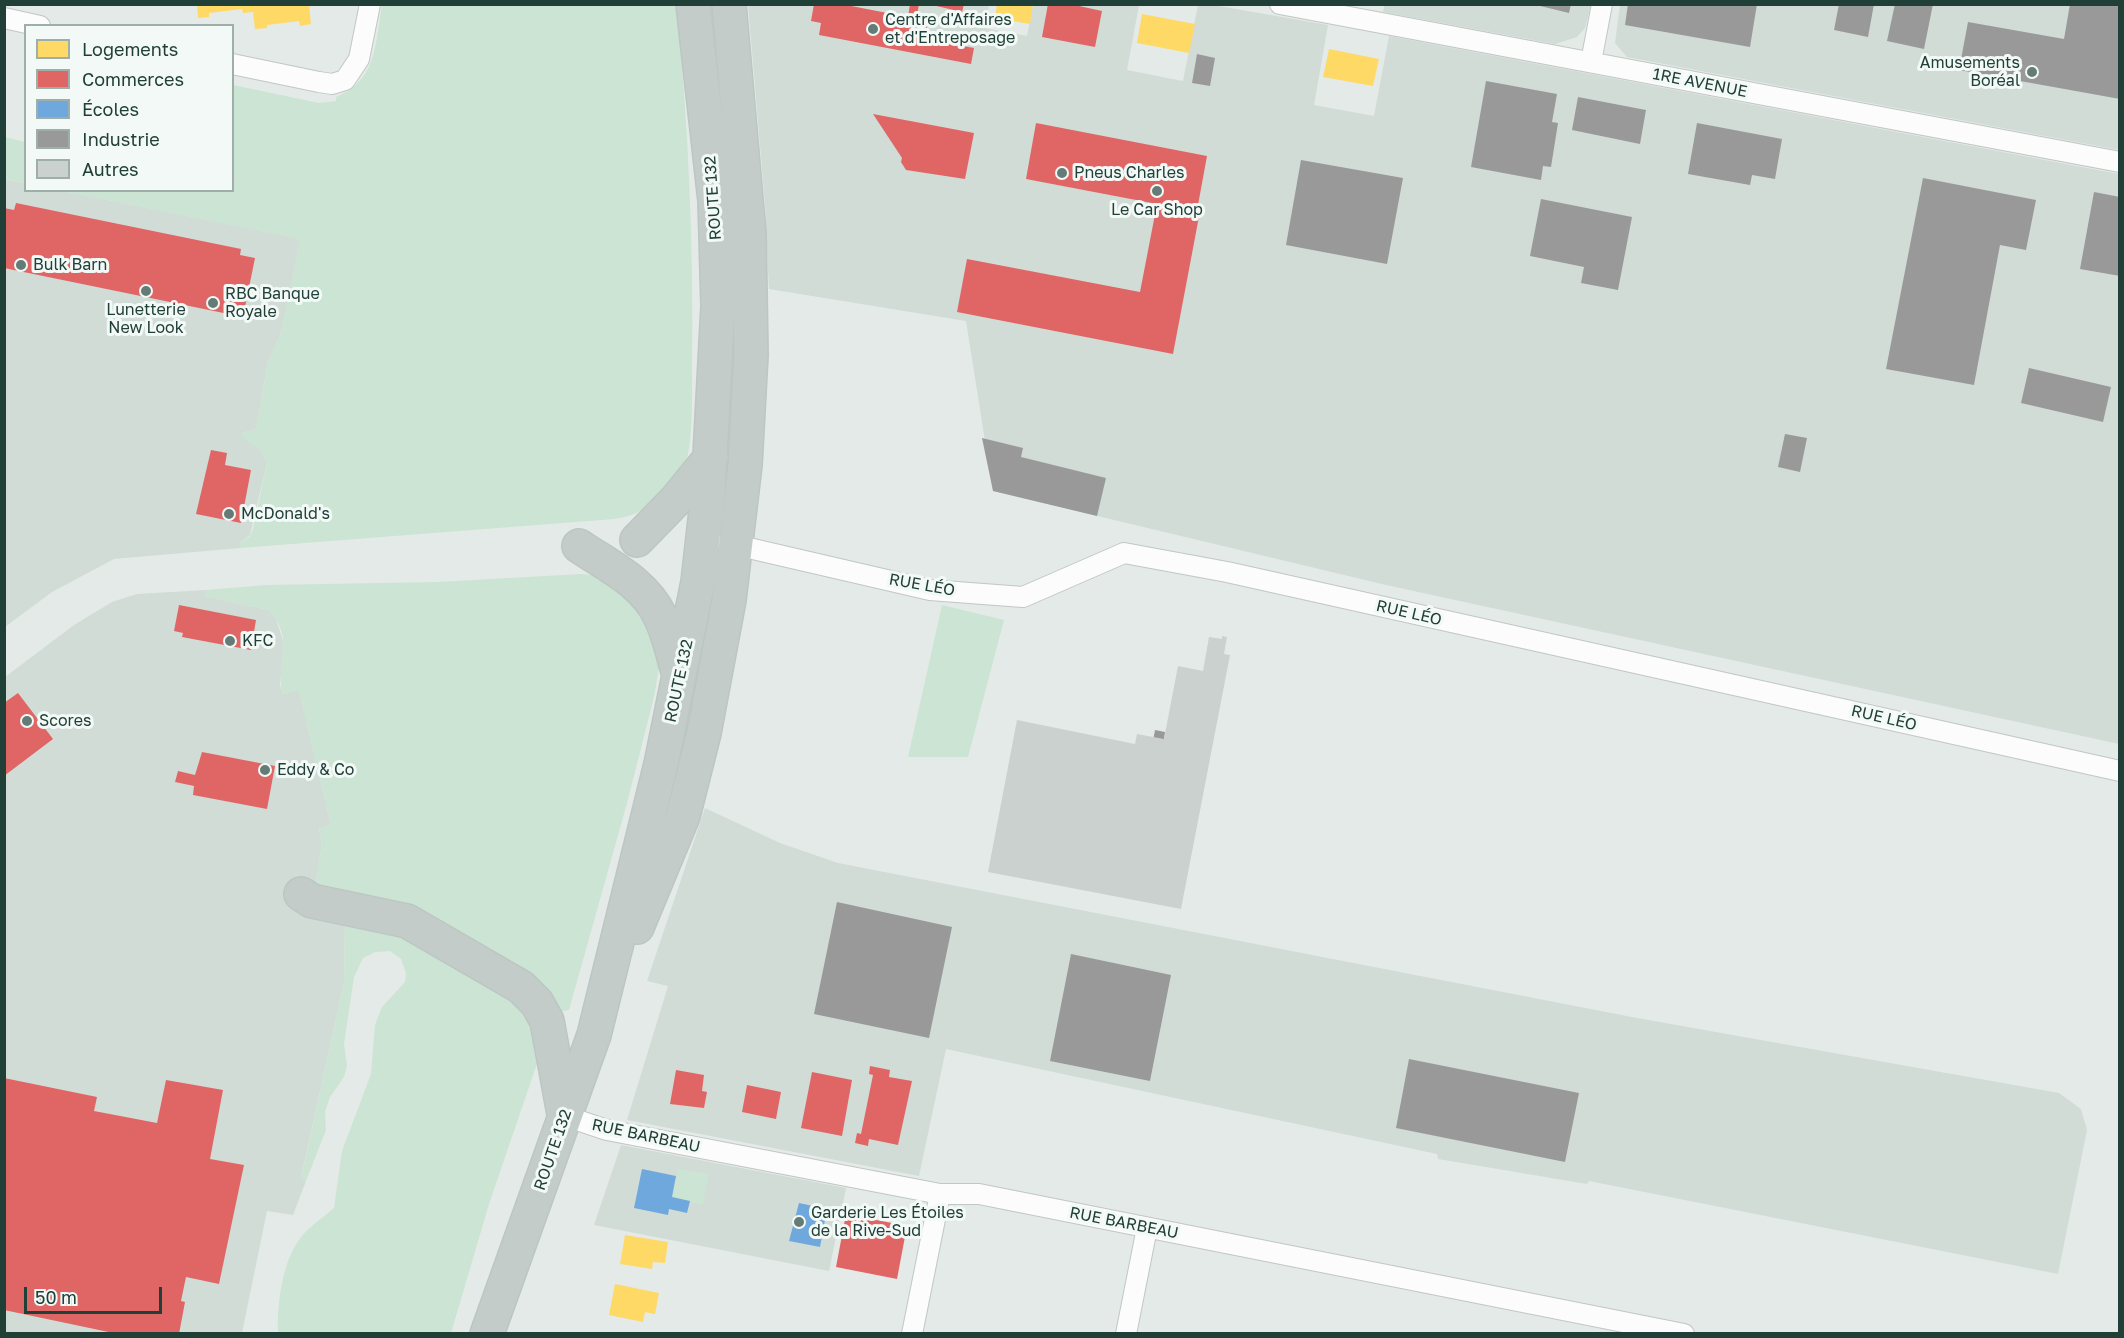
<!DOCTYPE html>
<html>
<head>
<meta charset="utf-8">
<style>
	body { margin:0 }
	#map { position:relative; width:2124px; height:1338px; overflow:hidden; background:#e4eae7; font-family:"Golos Text",sans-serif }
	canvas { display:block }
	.frame { position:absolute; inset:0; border:6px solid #203f37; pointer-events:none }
	.legend { position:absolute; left:24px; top:24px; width:210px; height:168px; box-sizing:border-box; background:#f2f9f6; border:2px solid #9eafaa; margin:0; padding:8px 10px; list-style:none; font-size:18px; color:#203f37 }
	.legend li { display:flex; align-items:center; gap:12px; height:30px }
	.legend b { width:30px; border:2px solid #9eafaa }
	.scale { position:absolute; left:24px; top:1287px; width:138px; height:27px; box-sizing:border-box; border:3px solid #203f37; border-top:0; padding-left:8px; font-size:18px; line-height:21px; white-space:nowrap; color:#203f37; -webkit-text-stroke:4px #f2f9f6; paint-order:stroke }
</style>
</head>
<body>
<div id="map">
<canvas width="2124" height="1338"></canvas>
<div class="frame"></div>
<ul class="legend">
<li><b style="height:16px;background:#ffd966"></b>Logements</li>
<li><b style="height:16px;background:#e06666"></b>Commerces</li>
<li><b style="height:16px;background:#6fa8dc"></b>Écoles</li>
<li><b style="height:16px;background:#999"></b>Industrie</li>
<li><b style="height:16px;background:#cbd1cf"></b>Autres</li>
</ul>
<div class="scale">50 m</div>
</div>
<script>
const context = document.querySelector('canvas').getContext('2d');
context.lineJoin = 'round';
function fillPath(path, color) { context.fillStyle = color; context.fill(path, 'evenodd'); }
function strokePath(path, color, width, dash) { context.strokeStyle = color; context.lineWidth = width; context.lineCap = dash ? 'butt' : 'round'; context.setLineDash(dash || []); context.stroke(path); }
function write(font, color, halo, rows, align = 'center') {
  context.font = font + ' "Golos Text",sans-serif'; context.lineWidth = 6; context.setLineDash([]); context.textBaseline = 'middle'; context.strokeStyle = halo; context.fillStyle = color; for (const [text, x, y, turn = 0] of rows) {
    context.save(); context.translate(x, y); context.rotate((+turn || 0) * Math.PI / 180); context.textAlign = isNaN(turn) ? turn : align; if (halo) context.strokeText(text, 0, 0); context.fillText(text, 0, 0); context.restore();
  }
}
fillPath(new Path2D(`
	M1385,4l206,1 -6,23 -8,9 -22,7 -172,-32z
	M748,5h241l-4,23 42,8 6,-31h106l-12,65 56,11 15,-76h15l115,20 -14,80 60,11 15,-80 730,138v570l-733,-159 -393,-94 -27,-170 -197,-32 -4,-85z
	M1620,5h499v145l-492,-93 -12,-14z
	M4,179l21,4 1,7 37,1 238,48 -21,97 -12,26 -12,67 -14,4 20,19 5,11 -17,72 -10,8v5l-126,11 -62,33 -47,35z
	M206,590l-1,6 64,14 7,9 8,25 -4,41 3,9 16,-4 32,135 -12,4 3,14 -7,47 30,25 -1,68 -43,195 5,3 -13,34 -26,-4 -25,122 -237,1v-657l69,-52 38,-23 25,-8z
	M705,808l75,35 58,20 799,155 422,75 22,16 6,21 -29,144 -469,-93 -2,3 -149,-25 -1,-5 -491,-105 -27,127 -292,-56 41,-134 -21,-5z
	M621,1145l225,43 -17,83 -235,-46z`), '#d1dcd7');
fillPath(new Path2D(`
	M382,5h295c11,121 17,241 15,363 0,24 2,85 -10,104 -16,26 -38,43 -68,47l-374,29v-5l10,-7 3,-7 14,-66 -5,-11 -21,-15 1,-4 14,-4 12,-67 12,-26 20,-97 -237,-48 169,-1 1,-105 86,18 17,-2v-4c42,-17 39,-54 46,-92z
	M5,137l20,5v41l-20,-4z
	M581,574l20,2 46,34 13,52 -6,35 -27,106 -58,207 -16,3 -238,-123 7,-47 -3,-14 12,-4 -32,-134 -16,3c-9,-29 14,-52 -14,-84l-65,-14 2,-6 60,-5 172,-3z
	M942,605l62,15 -36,137h-60z
	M345,915l40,10 140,81 16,46 -52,152 -38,129 -173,1c-1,-30 4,-74 24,-98 9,-11 22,-19 32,-28l8,-57 29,-77 4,-49 7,-18 23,-25 1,-9 -5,-14 -11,-8 -15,1 -12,6 -9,19 -10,67 3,22 -3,11 -14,20 -5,15 1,18 -20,51 -5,-2 43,-196z
	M678,1169l31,5 -6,31 -31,-8z`), '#cce4d3');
fillPath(new Path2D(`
	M197,4h112l2,20 -11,2 -1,-5 -32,4v3l-12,1 -2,-17 -10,1 -1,-4 -33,4v4l-11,1z
	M997,4h36l-3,20 -35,-6z
	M1142,14l53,10 -6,29 -52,-10z
	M1329,49l50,10 -6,27 -50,-9z
	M625,1235l43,7 -3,21 -12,-1 -1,7 -32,-5z
	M615,1284l44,9 -4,21 -10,-2 -2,10 -34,-7z`), '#ffd966');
fillPath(new Path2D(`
	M814,4h27l67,13 2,-13h9l-3,17 12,2 -4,16 50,9 -3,16 -152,-29 2,-12 -10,-2z
	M928,4h36l-2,8z
	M1048,4h22l32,7 -7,36 -53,-10z
	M873,114l101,19 -9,46 -59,-9 -5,-8 1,-4z
	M1036,123l171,33 -9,49 3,1 -28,148 -216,-42 10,-53 173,33 17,-88 -131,-25z
	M16,203l225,46 -1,6 15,3 -12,59 -239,-49v-60l10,2z
	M211,450l16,3 -2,12 26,5 -10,53 -45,-9z
	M179,605l77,15 -5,30 -69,-13 1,-4 -9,-2z
	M18,693l35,46 -49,37v-73z
	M202,752l73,14 -8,43 -74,-14 1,-9 -19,-4 3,-11 17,4z
	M870,1066l20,4 -1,7 23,4 -14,64 -29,-6 -1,7 -13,-3 2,-10 4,1 12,-59 -4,-1z
	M676,1070l28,5 -2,16 5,1 -3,16 -34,-4z
	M812,1072l40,8 -10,56 -41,-8z
	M4,1078l93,19 -3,14 63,12 9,-43 57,10 -13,69 34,6 -25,119 -33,-7 -5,24 4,1 -6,32h-61l-114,-24z
	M747,1085l34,7 -5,27 -34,-7z
	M846,1214l61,12 -10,53 -61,-12z`), '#e06666');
fillPath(new Path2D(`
	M642,1169l34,7 -4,21 18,4 -3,12 -18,-4 -1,6 -34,-7z
	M799,1203l28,6 -7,38 -31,-6z`), '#6fa8dc');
fillPath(new Path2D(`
	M1532,4h39l-2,9z
	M1628,4h129l-7,43 -125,-22z
	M1839,4h35l-6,33 -34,-7z
	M1895,4h38l-9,45 -37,-8z
	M2070,4h50v95l-161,-29 9,-48 96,17z
	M1197,54l18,4 -5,28 -18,-3z
	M1486,81l71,13 -5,28 6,1 -7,44 -8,-1 -2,14 -70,-13z
	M1578,97l68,13 -6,34 -68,-14z
	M1697,123l85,16 -7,40 -23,-4 -2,10 -62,-11z
	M1301,160l102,18 -16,86 -101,-19z
	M1923,178l113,22 -10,50 -26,-5 -26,140 -88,-16z
	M2094,192l26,5v79l-40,-7z
	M1541,199l91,18 -14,73 -37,-7 3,-16 -54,-11z
	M2029,368l82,19 -8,35 -82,-19z
	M1785,434l22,4 -7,34 -22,-5z
	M982,438l41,10 -2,9 85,21 -9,38 -104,-25z
	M1155,730l10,2 -4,27 -11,-2z
	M837,902l115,25 -23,111 -115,-24z
	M1071,954l100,21 -21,106 -100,-20z
	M1409,1059l170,34 -14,69 -169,-34z`), '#999');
fillPath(new Path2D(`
	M1222,636l5,1 -3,17 6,1 -49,254 -193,-37 29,-152 118,24 2,-10 27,5 14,-73 25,5 6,-34 13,2z`), '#cbd1cf');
const minor = new Path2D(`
	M1280,4l840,158
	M4,18l36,8
	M1591,62l11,-58
	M232,64l87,18 13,2 13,-4 14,-21 11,-55
	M727,543l203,47 93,7 101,-44 103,19 893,199
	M565,1116l42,14 333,64h39l705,140
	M912,1334l28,-140
	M1126,1334l21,-106`);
const trunk = new Path2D(`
	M637,540l39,-40 35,-43
	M579,546c29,20 65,36 81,70 9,18 13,39 19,59
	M301,894l11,7 95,20 114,66 16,16 10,18 17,93
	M637,927l46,-111 21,-83 25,-133 16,-135 6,-110 -2,-121 -20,-230
	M487,1334l107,-299 67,-271 37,-182 10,-89 10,-187 -3,-105 -22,-197`);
strokePath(minor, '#c1c7c4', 22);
strokePath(trunk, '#bcc6c3', 36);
strokePath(minor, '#fbfcfb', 20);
strokePath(trunk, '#c4ccca', 33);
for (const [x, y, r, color] of [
	[873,29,6,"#657b75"],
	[2032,72,6,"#657b75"],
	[1062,173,6,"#657b75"],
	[1157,191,6,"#657b75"],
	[21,265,6,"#657b75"],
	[146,291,6,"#657b75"],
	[213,303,6,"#657b75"],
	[229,514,6,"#657b75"],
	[230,641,6,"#657b75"],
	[27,721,6,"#657b75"],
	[265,770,6,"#657b75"],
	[799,1222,6,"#657b75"]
]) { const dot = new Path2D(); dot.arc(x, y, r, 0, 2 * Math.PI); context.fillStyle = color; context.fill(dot); strokePath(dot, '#f2f9f6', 2); }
write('16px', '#203f37', '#f2f9f6', [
	["Centre d'Affaires",885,20],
	["et d'Entreposage",885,38],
	["Amusements",2020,63,"right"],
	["Boréal",2020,81,"right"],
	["Pneus Charles",1074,173],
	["Le Car Shop",1157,210,"center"],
	["Bulk Barn",33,265],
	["RBC Banque",225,294],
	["Royale",225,312],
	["Lunetterie",146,310,"center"],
	["New Look",146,328,"center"],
	["McDonald's",241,514],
	["KFC",242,641],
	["Scores",39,721],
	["Eddy & Co",277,770],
	["Garderie Les Étoiles",811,1213],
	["de la Rive-Sud",811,1231]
], 'left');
write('16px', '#203f37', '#f2f9f6', [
	["1RE AVENUE",1700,83,11],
	["ROUTE 132",713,198,-94],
	["RUE LÉO",922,585,10],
	["RUE LÉO",1409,613,13],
	["ROUTE 132",679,681,-78],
	["RUE LÉO",1884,718,13],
	["RUE BARBEAU",646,1136,12],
	["ROUTE 132",553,1150,-71],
	["RUE BARBEAU",1124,1223,11]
]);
</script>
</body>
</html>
